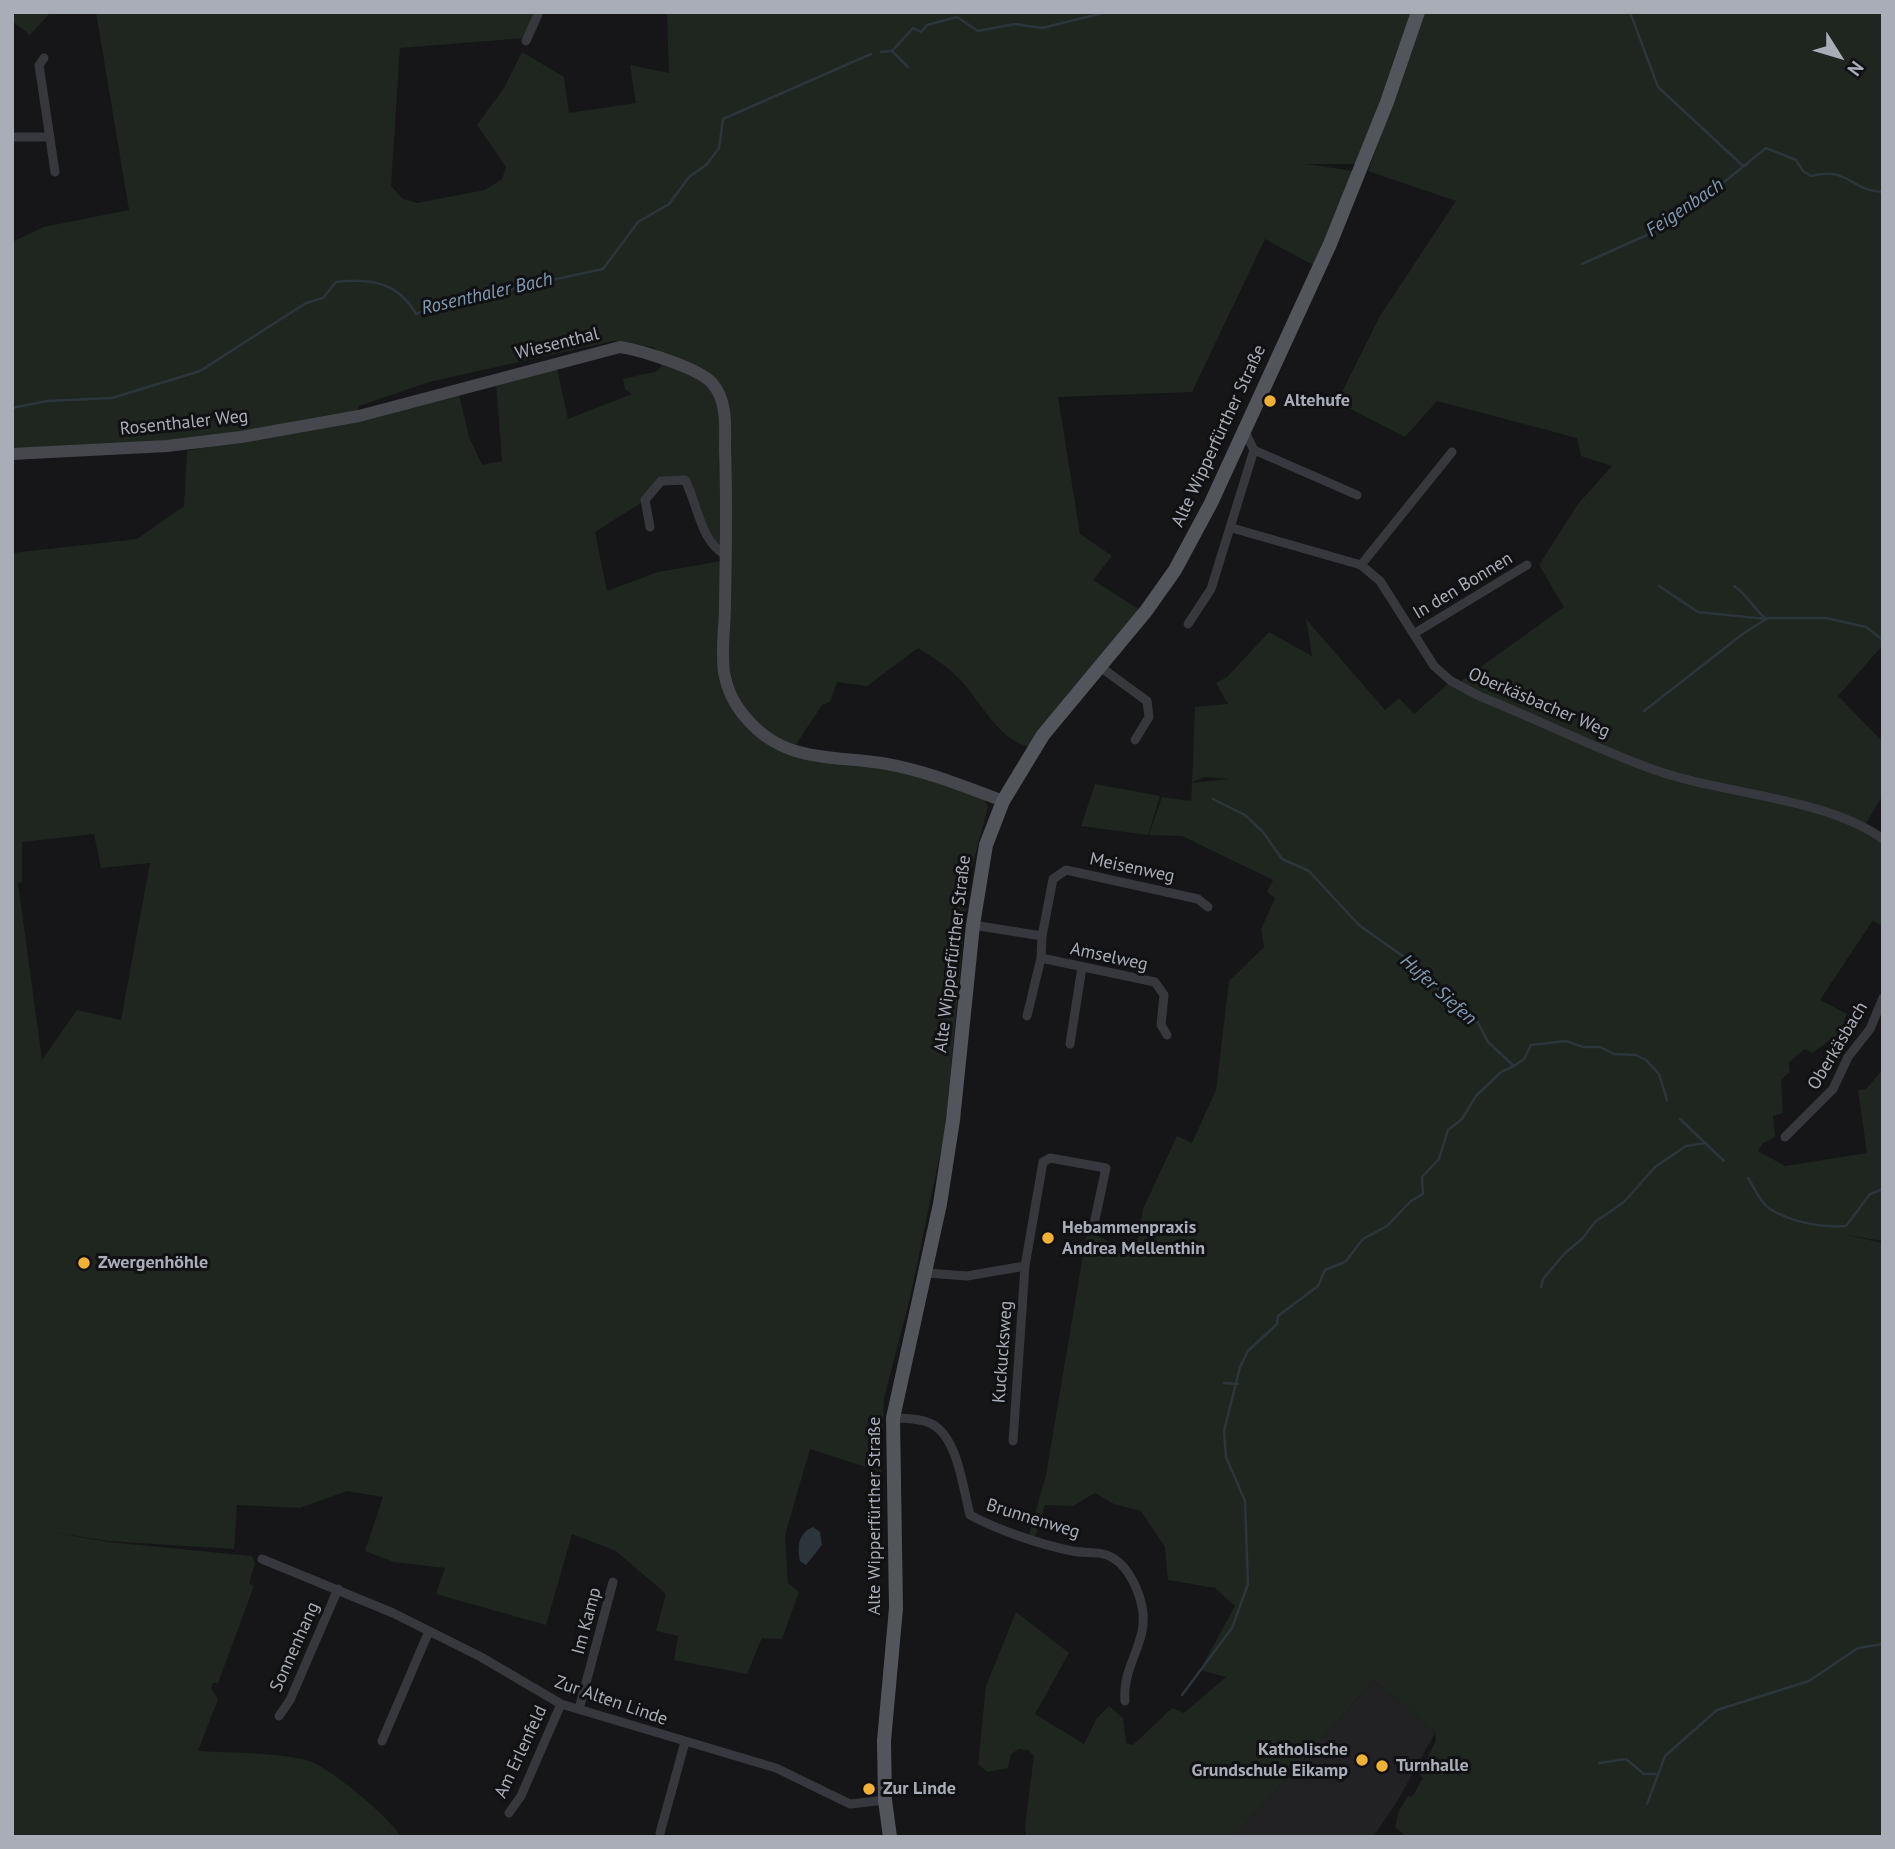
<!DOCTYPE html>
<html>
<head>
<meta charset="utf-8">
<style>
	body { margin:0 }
	#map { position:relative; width:1895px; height:1849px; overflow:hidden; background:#161618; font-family:"PT Sans",sans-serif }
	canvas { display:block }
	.frame { position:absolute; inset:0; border:14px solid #a8adb8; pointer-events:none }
	.north { position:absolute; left:1804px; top:21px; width:70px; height:70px; -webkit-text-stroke:5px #111113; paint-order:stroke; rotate:127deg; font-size:19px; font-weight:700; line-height:28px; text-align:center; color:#a8adb8 }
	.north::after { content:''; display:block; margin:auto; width:24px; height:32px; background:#a8adb8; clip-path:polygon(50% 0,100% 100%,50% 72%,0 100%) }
</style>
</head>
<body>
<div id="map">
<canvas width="1895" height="1849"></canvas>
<div class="frame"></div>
<div class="north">N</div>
</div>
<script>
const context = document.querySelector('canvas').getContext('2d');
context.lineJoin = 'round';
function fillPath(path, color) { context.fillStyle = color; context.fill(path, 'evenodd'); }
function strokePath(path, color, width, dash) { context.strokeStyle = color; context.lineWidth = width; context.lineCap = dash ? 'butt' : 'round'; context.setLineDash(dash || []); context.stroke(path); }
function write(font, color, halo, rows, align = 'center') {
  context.font = font + ' "PT Sans",sans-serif'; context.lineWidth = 6; context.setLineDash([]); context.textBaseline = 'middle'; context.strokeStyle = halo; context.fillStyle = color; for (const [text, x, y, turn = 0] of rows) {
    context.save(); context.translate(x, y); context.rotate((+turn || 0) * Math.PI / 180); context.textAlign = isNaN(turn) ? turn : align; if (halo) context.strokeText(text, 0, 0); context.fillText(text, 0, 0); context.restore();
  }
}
fillPath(new Path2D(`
	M1374,1680l61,53 -37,67 -25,37h-139z`), '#222225');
fillPath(new Path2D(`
	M12,12h39l-21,23 -18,-14z
	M96,12h442l-13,26 -125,10 -9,138 12,13 14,4 68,-13 17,-11 4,-12 -29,-42 27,-37 18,-36 42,25 5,36 67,-10 -6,-38 39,8 -2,-61h745l-55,152h-52l49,7 -41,94 -48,-26 -73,153 -134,5 22,137 32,22 -19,24 47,30 -111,137c-35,-9 -50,-52 -75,-73 -10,-10 -24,-18 -36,-26l-51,38 -30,-4 -7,20 -8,3 -29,44c-84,-44 -64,-113 -66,-194 -26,-14 -28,-51 -41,-76h-26l-16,22 -49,31 12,59 51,-19 63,-11c0,34 -6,78 -1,111 3,16 11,30 20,44 35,54 93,43 148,53 34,6 64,17 96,30l4,8 -19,71 -24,252 -35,168 -26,100 -3,74 -71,-23 -25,86 3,48 11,9 -17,47 -20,-1 -15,36 -73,-14 4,-24 -22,-5 10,-37 -50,-43 -44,-17 -26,91 -110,-31 9,-26 -51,-6 -29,-11 18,-54 -36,-6 -47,17 -63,-3 -3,44 -126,-8 -57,-9 57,10 144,14 3,8 -6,19 5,3 -36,97h-5l-2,5 7,11 -20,52c36,2 73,1 108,9 20,4 85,58 95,77h-389v-1284l125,-14 47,-33 3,-55 171,-32 100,-29 11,47 13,28 20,-4 -6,-78 60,-19 12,55 64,-25 -7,-5 -2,-10 35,-8 8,-15 -13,-9 -40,-6 -184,41 -70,24 -3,8 -115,21 -229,17v-210l32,-15 85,-17zM94,834l7,34 49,-5 -29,157 -44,-10 -35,50 -24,-177 4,-1v-40z
	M1425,12h458v633l-45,51 45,46v53l-19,32 -37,-14 -127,-28c61,15 131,22 183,59v83l-10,-7 -53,80 27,14 -8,20 -27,19 -7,-4 -16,13 1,10 -9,8 2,33 -10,3 2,21 -12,6 -5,8 27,15 82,-13 -9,-63 8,-1 17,-20v172l-37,-6 37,8v594h-476l-12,-10 4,-16 9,-15 4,1 11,-19 -4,-4 17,-33 -1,-8 -61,-53 -140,157h-208l-1,-11 9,-70 -6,-6 -9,-1 -8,5 -3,14 -21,4 -9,-8 8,-78 30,-74 53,41 -34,61 49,30 13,-26 12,-12 14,12 3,25 7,2 39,-37 12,5 42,-36 -26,-7 35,-64 -20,-18 -47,-8 -3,-33 -24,-36 -27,-7 -19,-11 -22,13 -28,-1 -10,32 -6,-2 17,-60 41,-244 48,23 8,-45 34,-73 15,7 24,-53 13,-109 35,-34 -3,-18 14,-31 -8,-6 6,-12 -91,-44 -33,-1 13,-38 29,4 1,-18 37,-4 -24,-2 -13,5 3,-75 33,-3 -12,-21 11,-6 42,-45 43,24 -6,-37 79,91 14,-12 15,16 36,-32 7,2 107,-77 -25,-42 39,-61 34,-38 -31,-10 -4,-18 -140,-37 -32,36 -68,-35 43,-86 76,-115 -88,-30z
	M1095,784l65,12 -12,39 -67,-9z`), '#1e261f');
fillPath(new Path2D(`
	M813,1527l7,5 2,13 -16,20 -6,-4c-3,-14 -2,-28 13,-34z`), '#2c353c');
strokePath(new Path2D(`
	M1630,12l28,75 84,78h5
	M892,51l16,16
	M881,52l11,-1 21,-23 8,4 6,-7 30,-8 21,14 37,-7 27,4 65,-16
	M1582,264l76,-34 33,-21 75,-61 30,12 7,11 8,5c38,-10 39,15 72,16
	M12,408l35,-7 65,-3 88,-27 106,-68 17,-5 13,-16c34,-4 62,0 80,32l24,-10 163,-35 35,-47 31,-18 20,-27 17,-12 13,-17 4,-29 148,-65
	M1659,586l39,26 68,7
	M1734,586c13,8 19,22 31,32
	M1644,711l100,-78 24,-15h58l40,9 17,13
	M1213,799l32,16 18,17 19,27 27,12 50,54 52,37 40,40 27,21 10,19 26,24 10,-7 7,-14 35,-4 17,6h17l14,7 22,1 10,5 13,14 8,26
	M1680,1119l44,42
	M1748,1178c6,9 13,26 22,31 20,13 53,19 76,17l24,-32 13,-5
	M1541,1287l2,-8 22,-26 17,-14 13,-17 29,-20 31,-35 31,-21 20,-3
	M1224,1383l14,1
	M1182,1695l50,-67 16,-44 -3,-83 -19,-44 -2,-26 16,-64 8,-16 29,-27 1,-8 40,-30 7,-16 20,-8 18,-23 24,-13 24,-25 12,-7 -1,-17 17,-18 9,-29 14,-11 14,-23 25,-24 13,-6
	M1599,1763l27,-4 18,15h12
	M1647,1804l18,-48 52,-46 92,-29 49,-33 25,-4`), '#2c353c', 2.5);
strokePath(new Path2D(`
	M526,41l13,-29
	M44,58l-5,7 16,107
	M12,137h37
	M1254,450l103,45
	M650,527l-5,-27 16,-19 24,-1c13,24 15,62 41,75
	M1232,528l129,37 19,16 54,85 17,15 28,15c58,23 115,52 173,73 71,26 170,27 231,70
	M1361,565l91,-113
	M1188,624l23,-35 43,-139 -10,-20
	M1415,633l112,-68
	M1099,666l48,35 2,16 -14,23
	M973,925l69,11 11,-57 13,-9 132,29 10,8
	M1041,958l114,24 9,13 -3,30 6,10
	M1027,1016l14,-58 1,-22
	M1070,1044l12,-77
	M1785,1137l48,-48 15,-32 22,-28 13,-31
	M926,1273l41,3 58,-10 18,-104 7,-4 56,10 -12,56
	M893,1418c11,0 29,1 39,6 26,14 31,65 38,91 30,16 69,29 102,36 14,3 28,-1 41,7 17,10 28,37 30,55 3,32 -21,54 -18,88
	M1013,1441l12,-175
	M262,1559l131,54 88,44 80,47 215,64 74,36 35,-4
	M579,1709l34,-127
	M279,1716l11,-16 48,-111
	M382,1741l47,-110
	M509,1813l12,-17 40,-92
	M660,1833l25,-91`), '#37383d', 9);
strokePath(new Path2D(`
	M12,454l155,-8 74,-9 118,-21 261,-69c20,3 79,21 92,36 16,18 13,45 13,66 2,52 1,102 0,154 0,22 -4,47 -1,69 3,17 11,34 23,47 38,45 88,36 140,45 40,7 78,23 116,37`), '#45474d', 12);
strokePath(new Path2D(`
	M890,1837l-5,-37 -1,-59 12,-133 -3,-190 47,-214 13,-84 20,-195 13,-80 17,-44 40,-66 103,-124 29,-41 36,-67 119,-259 57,-142 31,-90`), '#53555c', 14);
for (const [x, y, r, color] of [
	[1270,401,7,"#f2b134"],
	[1048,1238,7,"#f2b134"],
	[84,1263,7,"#f2b134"],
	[1362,1760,7,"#f2b134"],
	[1382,1766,7,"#f2b134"],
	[869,1789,7,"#f2b134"]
]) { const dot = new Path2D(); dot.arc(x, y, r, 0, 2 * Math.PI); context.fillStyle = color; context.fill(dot); strokePath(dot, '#111113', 2.5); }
write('18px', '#a8adb8', '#111113', [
	["Wiesenthal",557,344,-14],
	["Rosenthaler Weg",184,423,-6],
	["Alte Wipperfürther Straße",1219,436,-65],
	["In den Bonnen",1463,586,-31],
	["Oberkäsbacher Weg",1539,703,23],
	["Meisenweg",1132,868,12],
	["Alte Wipperfürther Straße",953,954,-83],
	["Amselweg",1109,957,12],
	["Oberkäsbach",1838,1046,-59],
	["Kuckucksweg",1003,1352,-86],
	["Alte Wipperfürther Straße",875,1516,-90],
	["Brunnenweg",1033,1519,17],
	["Im Kamp",587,1621,-75],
	["Sonnenhang",295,1647,-66],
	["Zur Alten Linde",611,1701,19],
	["Am Erlenfeld",521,1752,-65]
]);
write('bold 18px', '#a8adb8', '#111113', [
	["Altehufe",1284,401],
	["Hebammenpraxis",1062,1228],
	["Andrea Mellenthin",1062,1249],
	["Zwergenhöhle",98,1263],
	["Katholische",1348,1750,"right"],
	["Grundschule Eikamp",1348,1771,"right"],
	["Turnhalle",1396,1766],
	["Zur Linde",883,1789]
], 'left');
write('italic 19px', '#7f9bb3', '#111113', [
	["Feigenbach",1685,208,-34],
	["Rosenthaler Bach",487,294,-13],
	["Hufer Siefen",1438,990,42]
]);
</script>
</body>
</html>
